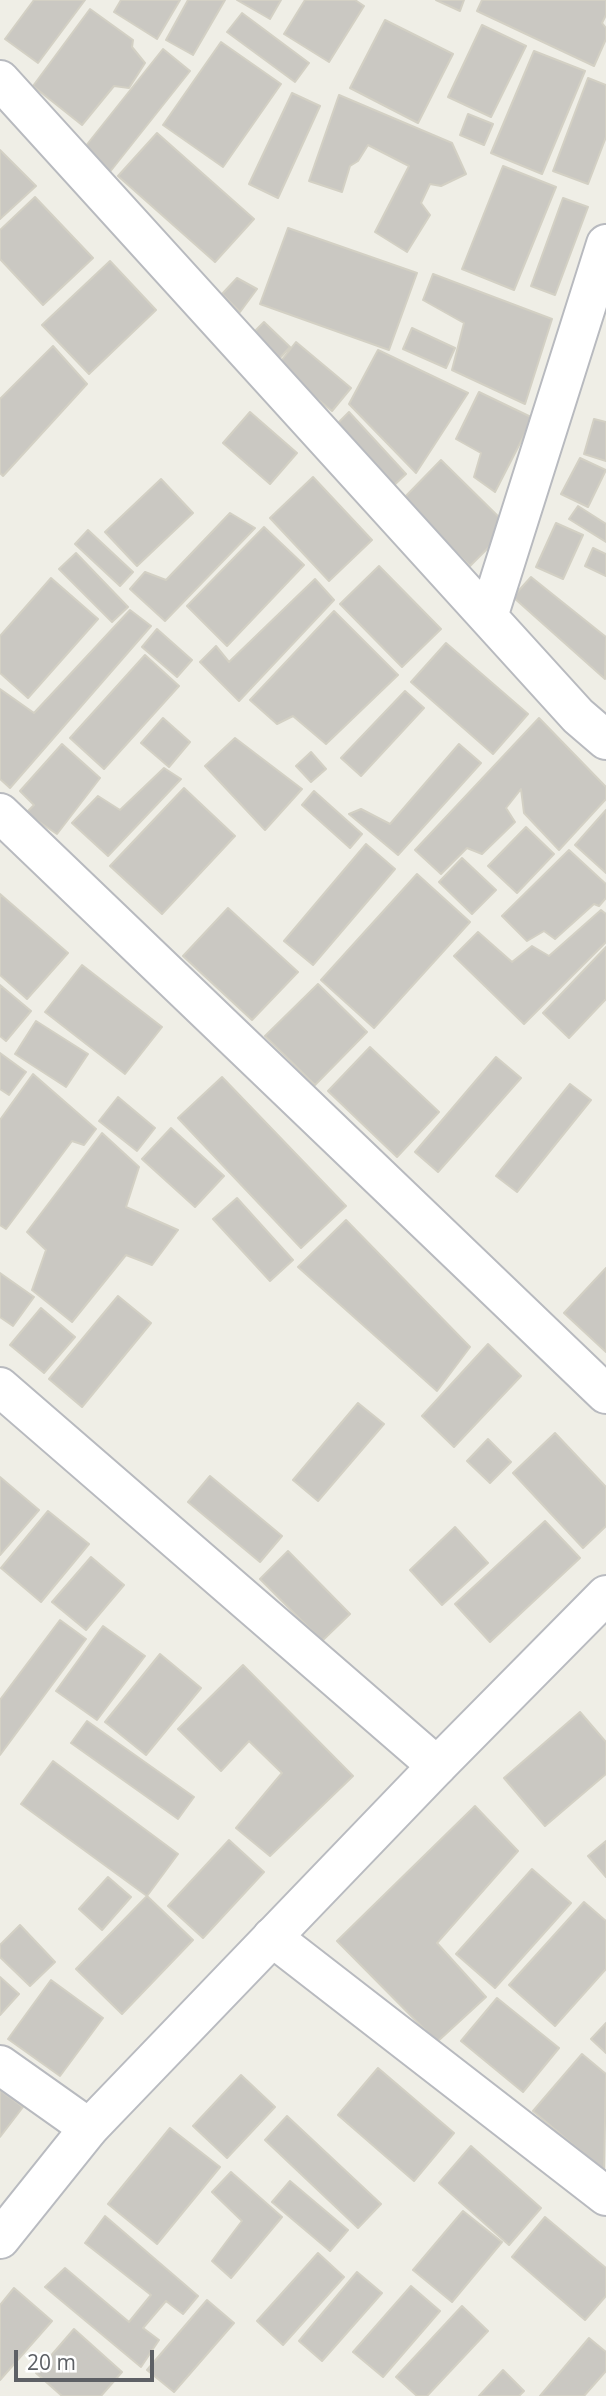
<!DOCTYPE html>
<html>
<head>
<meta charset="utf-8">
<style>
	body { margin:0 }
	#map { position:relative; width:606px; height:2396px; overflow:hidden; background:#efeee6; font-family:"Open Sans",sans-serif }
	canvas { display:block }
	.scale { position:absolute; left:14px; top:2350px; width:140px; height:32px; box-sizing:border-box; border:4px solid #5d6065; border-top:0; padding-left:9px; font-size:21px; line-height:24px; white-space:nowrap; color:#5d6065; -webkit-text-stroke:5px #fff; paint-order:stroke }
</style>
</head>
<body>
<div id="map">
<canvas width="606" height="2396"></canvas>
<div class="scale">20 m</div>
</div>
<script>
const context = document.querySelector('canvas').getContext('2d');
context.lineJoin = 'round';
function fillPath(path, color) { context.fillStyle = color; context.fill(path, 'evenodd'); }
function strokePath(path, color, width, dash) { context.strokeStyle = color; context.lineWidth = width; context.lineCap = dash ? 'butt' : 'round'; context.setLineDash(dash || []); context.stroke(path); }
const building = new Path2D(`
	M34,0h51l-47,63 -33,-24z
	M121,0h59l-23,39 -43,-27z
	M188,0h37l-32,55 -27,-15z
	M237,0h44l-11,19z
	M305,0h50l9,6 -35,56 -45,-28z
	M436,0h28l-4,11z
	M482,0h124v15l-4,8 4,5v11l-12,27 -117,-55z
	M90,9l43,31 -1,7 13,16 -16,25 -15,-2 -32,39 -49,-39z
	M242,13l67,50 -14,19 -68,-50z
	M385,20l68,34 -35,69 -68,-35z
	M482,25l44,21 -35,71 -43,-20z
	M221,42l60,42 -58,83 -60,-42z
	M163,49l27,22 -81,102 -28,-21z
	M534,51l51,20 -43,103 -51,-21z
	M588,78l18,7v52l-18,47 -35,-13z
	M292,93l28,13 -42,92 -29,-14z
	M339,95l113,48 14,31 -25,12 -11,-2 -9,19 9,12 -23,37 -32,-20 34,-66 -41,-21 -10,16 -8,5 -8,26 -33,-11z
	M468,114l25,10 -9,21 -24,-10z
	M157,133l97,86 -39,43 -97,-86z
	M0,150l36,36 -36,33z
	M503,166l53,21 -42,103 -52,-21z
	M35,197l58,61 -50,47 -43,-46v-29z
	M563,198l25,9 -33,88 -24,-9z
	M288,228l129,45 -28,77 -129,-46z
	M110,261l46,49 -67,64 -47,-49z
	M433,274l119,45 -27,85 -73,-34 12,-47 -41,-23z
	M237,278l20,11 -17,23 -18,-18z
	M264,322l26,25 -12,13 -26,-26z
	M412,328l43,20 -9,20 -43,-19z
	M296,342l55,46 -19,23 -55,-45z
	M53,346l34,38 -84,92 -3,-3v-74z
	M378,350l90,43 -52,80 -67,-69z
	M479,392l54,26 -38,74 -21,-15 7,-24 -25,-14z
	M250,412l47,41 -27,31 -47,-41z
	M349,412l57,62 -16,15 -57,-61z
	M594,419l12,3v39l-22,-7z
	M580,458l26,12 -18,37 -27,-13z
	M441,460l68,67 -39,39 -68,-66z
	M313,477l59,63 -43,41 -59,-63z
	M161,479l32,34 -56,53 -32,-34z
	M578,506l28,18v18l-37,-23z
	M230,513l25,15 -90,93 -35,-32 15,-17 21,8z
	M556,523l27,12 -20,44 -27,-12z
	M264,527l40,38 -77,81 -40,-40z
	M88,530l45,42 -13,14 -45,-42z
	M593,548l13,6v22l-21,-10z
	M76,553l52,54 -16,15 -53,-53z
	M379,566l62,63 -39,38 -62,-63z
	M531,577l75,60 -1,42 -92,-82z
	M51,578l47,41 -70,79 -28,-25v-37z
	M315,579l19,21 -95,101 -39,-39 16,-16 13,16z
	M130,610l21,16 -141,162 -10,-9v-90l34,24z
	M334,611l64,64 -72,69 -33,-28 -16,8 -27,-24z
	M157,629l35,31 -15,17 -35,-30z
	M446,643l82,71 -35,40 -82,-72z
	M145,655l34,31 -75,83 -34,-31z
	M405,691l19,17 -63,68 -20,-18z
	M163,718l27,24 -21,25 -28,-24z
	M539,718l67,69v12l-47,51 -35,-37 -3,-24 -15,19 9,14 -33,32 -15,-6 -26,26 -26,-24z
	M235,738l67,51 -37,41 -60,-64z
	M62,744l38,34 -43,56 -31,-21 8,-8 -14,-14z
	M459,744l22,19 -83,92 -49,-41 12,-5 29,15z
	M311,752l15,17 -15,13 -15,-16z
	M164,768l17,11 -73,77 -36,-33 26,-27 22,14z
	M184,788l51,48 -73,78 -52,-48z
	M314,791l48,43 -12,14 -48,-43z
	M606,810v63l-31,-28z
	M526,827l28,27 -37,39 -29,-27z
	M366,844l29,25 -82,96 -29,-24z
	M569,850l37,34v14l-7,8 -5,-2 -39,35 -11,-8 -17,10 -25,-25z
	M462,858l34,32 -24,24 -33,-32z
	M417,874l53,48 -96,106 -53,-48z
	M0,894l68,59 -41,46 -27,-24z
	M228,908l70,64 -46,48 -69,-64z
	M601,910l5,4v28l-82,82 -70,-68 24,-24 34,30 20,-16 17,10z
	M606,947v52l-37,39 -26,-25z
	M82,965l80,62 -37,47 -80,-62z
	M318,984l49,48 -52,53 -50,-49z
	M0,985l31,26 -25,30 -6,-5z
	M36,1021l52,33 -22,33 -51,-33z
	M370,1047l69,65 -42,45 -69,-66z
	M0,1053l26,19 -17,23 -9,-6z
	M496,1057l25,21 -83,94 -23,-20z
	M33,1074l63,55 -12,16 -12,-4 -66,88 -6,-4v-105z
	M222,1077l124,129 -45,42 -123,-130z
	M570,1084l21,16 -74,92 -21,-16z
	M118,1097l37,31 -18,23 -38,-30z
	M171,1128l53,48 -29,31 -53,-48z
	M102,1133l37,34 -13,40 52,23 -26,35 -26,-10 -54,67 -40,-32 14,-40 -19,-18z
	M237,1198l56,62 -23,21 -57,-62z
	M346,1220l124,127 -33,44 -139,-124z
	M606,1268v84l-42,-39z
	M0,1273l34,24 -21,29 -13,-9z
	M118,1296l33,27 -69,84 -33,-28z
	M41,1308l34,29 -31,36 -34,-28z
	M488,1344l33,32 -67,71 -32,-31z
	M358,1403l26,21 -66,77 -25,-21z
	M555,1433l51,54v39l-23,22 -70,-75z
	M488,1439l23,23 -21,21 -23,-22z
	M210,1476l72,60 -22,26 -72,-60z
	M0,1477l39,33 -39,45z
	M48,1511l41,33 -48,58 -40,-34z
	M545,1521l35,37 -90,84 -35,-38z
	M455,1527l33,36 -46,42 -32,-35z
	M288,1551l62,63 -28,27 -62,-62z
	M91,1557l33,28 -38,45 -34,-28z
	M60,1620l26,19 -86,116v-55z
	M103,1626l42,30 -48,64 -41,-29z
	M160,1654l41,34 -55,67 -41,-33z
	M243,1665l110,111 -83,80 -34,-28 46,-55 -33,-32 -28,30 -43,-42z
	M580,1712l26,30v32l-61,52 -41,-48z
	M87,1721l107,76 -16,22 -107,-76z
	M53,1761l125,93 -31,42 -126,-92z
	M475,1806l43,45 -81,92 49,54 -49,45 -100,-101z
	M229,1840l35,32 -61,66 -35,-32z
	M606,1841v36l-18,-21z
	M532,1869l39,34 -76,85 -39,-34z
	M108,1877l23,20 -29,33 -23,-21z
	M147,1896l46,44 -71,74 -46,-45z
	M584,1902l22,19v48l-51,57 -46,-41z
	M20,1925l35,37 -25,24 -30,-29v-12z
	M0,1977l19,17 -19,21z
	M51,1980l52,38 -43,58 -52,-37z
	M497,1998l62,50 -36,44 -62,-51z
	M606,2023v30l-15,-14z
	M582,2054l24,20 -2,97 -71,-60z
	M378,2068l76,65 -40,48 -76,-66z
	M241,2075l34,32 -48,51 -34,-32z
	M0,2090l23,17 -23,30z
	M287,2116l94,88 -23,24 -93,-88z
	M170,2128l50,39 -63,77 -49,-40z
	M471,2146l70,62 -32,37 -70,-62z
	M231,2172l51,45 -51,61 -19,-17 30,-40 -30,-29z
	M290,2181l58,49 -18,21 -58,-49z
	M463,2211l39,31 -50,60 -39,-32z
	M105,2216l93,80 -15,18 -17,-13 -23,27 16,12 -18,27 -96,-80 20,-19 64,54 22,-27 -66,-52z
	M545,2217l61,51v28l-21,24 -73,-63z
	M318,2253l26,24 -61,68 -26,-24z
	M357,2272l25,21 -60,68 -23,-20z
	M411,2286l29,25 -57,66 -30,-25z
	M14,2288l38,33 -52,59v-75z
	M207,2300l27,23 -60,69 -27,-22z
	M462,2306l26,25 -61,65h-10l-21,-19z
	M74,2329l48,43 -21,24h-39l-26,-23z
	M589,2338l17,14v19l-22,25h-44z
	M503,2370l21,21 -5,5h-40z`);
fillPath(building, '#cac8c2');
strokePath(building, '#d3d0c4', 2);
const street = new Path2D(`
	M0,80l578,636 28,24
	M488,617l118,-373
	M0,813l606,581
	M0,1387l437,379
	M272,1937l334,259
	M0,2065l89,63`);
const secondary = new Path2D(`
	M0,2239l89,-111 348,-362 169,-171`);
strokePath(street, '#b8babf', 42);
strokePath(secondary, '#b9bbc0', 42);
strokePath(street, '#fff', 38);
strokePath(secondary, '#fff', 38);
</script>
</body>
</html>
